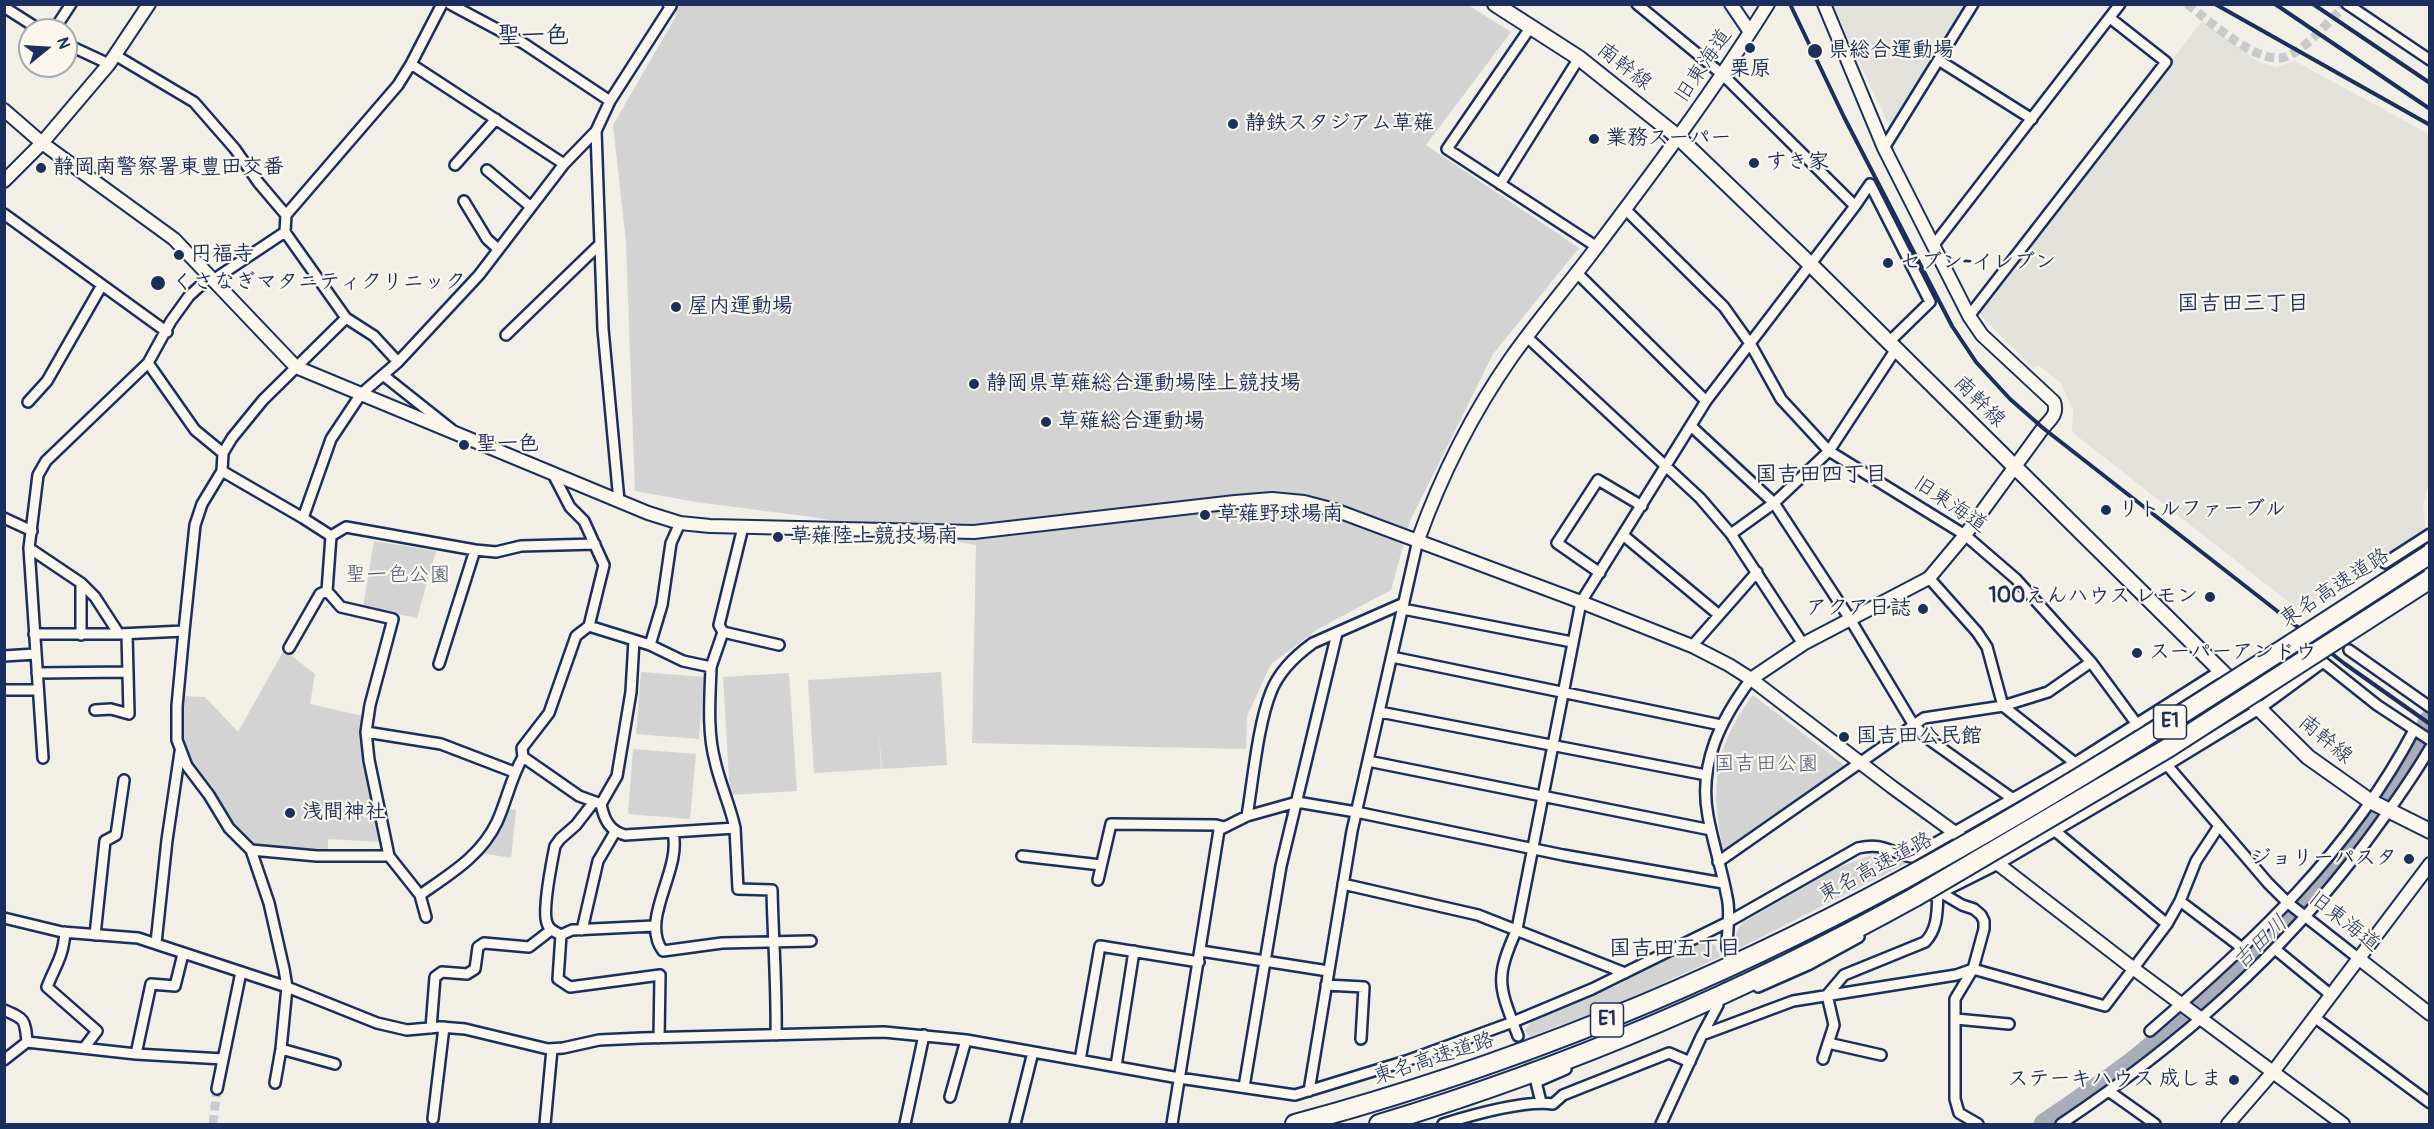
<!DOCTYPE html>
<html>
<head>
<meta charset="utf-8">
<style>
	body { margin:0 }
	#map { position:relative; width:2434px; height:1129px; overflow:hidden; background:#f2efe6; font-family:Pangolin,sans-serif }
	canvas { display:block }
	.frame { position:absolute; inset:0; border:6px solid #1b2f5e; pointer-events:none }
	.north { position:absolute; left:18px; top:18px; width:60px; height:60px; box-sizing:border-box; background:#fbf7ec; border:2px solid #a1a7b3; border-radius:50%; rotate:72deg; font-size:16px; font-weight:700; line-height:24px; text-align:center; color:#1b2f5e }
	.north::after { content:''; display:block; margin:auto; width:21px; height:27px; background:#1b2f5e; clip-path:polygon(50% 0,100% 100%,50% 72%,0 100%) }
</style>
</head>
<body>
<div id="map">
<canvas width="2434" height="1129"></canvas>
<div class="frame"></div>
<div class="north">N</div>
</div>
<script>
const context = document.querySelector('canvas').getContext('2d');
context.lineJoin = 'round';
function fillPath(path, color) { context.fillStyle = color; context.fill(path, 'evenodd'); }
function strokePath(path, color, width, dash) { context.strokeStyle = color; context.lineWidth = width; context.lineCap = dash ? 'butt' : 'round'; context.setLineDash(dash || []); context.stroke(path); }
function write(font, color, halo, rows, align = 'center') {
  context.font = font + ' Pangolin,"Klee One",sans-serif'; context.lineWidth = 4.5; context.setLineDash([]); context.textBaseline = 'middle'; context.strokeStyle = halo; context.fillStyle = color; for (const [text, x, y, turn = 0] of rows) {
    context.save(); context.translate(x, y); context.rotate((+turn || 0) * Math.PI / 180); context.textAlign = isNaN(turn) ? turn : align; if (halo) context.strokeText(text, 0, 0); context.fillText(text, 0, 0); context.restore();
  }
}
fillPath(new Path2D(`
	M1833,5h134l-75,126 -59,-124z
	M2202,21l57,41 17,5 19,-6 134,73 1,344 -7,28 3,23 -126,82 -228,-179 1,-22 -12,-27 -23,-18 -4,4 -53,-53 -1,-6z`), '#e2e1dc');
fillPath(new Path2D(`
	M677,5h791l43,27 -85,113 153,103 -86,106 -83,167 -19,69 -73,39 -47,35 -24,52 -1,33 -274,-6 4,-198 -164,-28 -116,-15 -61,-11 -9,-249 -13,-117 62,-107z
	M374,541l62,10 -19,67 -54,-11z
	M284,650l31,24 -5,30 53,12 -3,20 21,106 -53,-3v14l-77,-9 -25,-28 -11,-25 -26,-32 -7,-14 1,-49 22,1 33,35z
	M641,672l63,5 -5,62 -63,-5z
	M941,672l6,93 -65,4 -3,-34 2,34 -67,4 -6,-93z
	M789,673l8,118 -67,4 -7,-118z
	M1753,695l91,70v5l-120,82c-15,-62 -10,-106 29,-157z
	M633,749l63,5 -6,65 -62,-5z
	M508,809l8,1 -5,48 -29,-5 14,-19z
	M1875,854l27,5 3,5 -167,85c-5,-10 -2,-18 4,-26l97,-56z
	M1704,942l11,3 5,12 -107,49 -84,31 -4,-7 8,-11 83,-33 79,-43z`), '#d2d3d2');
strokePath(new Path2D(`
	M2044,1124c29,-20 58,-39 86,-60 40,-31 75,-67 112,-101 77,-73 145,-146 188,-244`), '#a9adb7', 21);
strokePath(new Path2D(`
	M2187,4c22,16 74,65 101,52 18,-8 38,-32 53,-46l3,-6
	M1719,996l8,-48
	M1518,1036l15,40
	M213,1124l4,-35`), '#c7c9cb', 9, [9, 4.5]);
const minor = new Path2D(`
	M450,4l73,39 87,58
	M2347,4l83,56
	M4,7l36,23
	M1530,28l-83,121 150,98
	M54,30l17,-26
	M66,44l43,20
	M115,55l79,47 41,47 23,33 28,33
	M1940,61l92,58
	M411,64l153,100
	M1884,148l89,-144
	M455,165l41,-46
	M487,170l44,37
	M1500,184l79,-126
	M464,201l23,38 11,10
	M1855,206l15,-22 60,118 -41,40
	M1625,209l99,98 27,38 30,54 48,52 136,84 51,44 75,83 76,103 101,118 20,20 70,55
	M4,214l163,118
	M1933,246l187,-242
	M1577,273l129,128
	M213,280l72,-48
	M1969,316l197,-254 -56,-44
	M506,335l94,-91
	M1527,337l173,161 31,36 72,110
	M398,362l-24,-26 -28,-18 -61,-86 1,-17 112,-130 13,-21 31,-60
	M148,363l47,67 28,23
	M383,375l68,54
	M28,402l19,-21 55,-96
	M1691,426l83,77 76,116 63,105 14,14 86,61
	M222,471l81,47 28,18
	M554,476l16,31 14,14 20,44 -15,61 -13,10 -27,77 -27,35 1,9 56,39 22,8
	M619,501l-16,-172 -7,-198 14,-30 61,-95 -3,-2
	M4,518l28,13
	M303,518l28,-79 30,-45 37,-32 81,-87 85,-111 32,-33
	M1731,534l43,-31 55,-52 67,-102
	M1623,535l96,80
	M29,548l52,35 14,14 24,37
	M2385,563l45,-29
	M1600,573l-43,-30 41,-63 44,26
	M1929,578l48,54 10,15 16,59 72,57
	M1403,609l169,33
	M589,626l61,19 33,16 28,6 12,-35 -4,-7 24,-98
	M723,632l56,13
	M34,634h85l65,-3
	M81,635v-52
	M634,640l-3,52 -14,84 -16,28c3,16 9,27 24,31l110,-7 3,61 34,1c1,48 5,97 4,145
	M650,645l12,-40 9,-62 9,-20
	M1692,646l65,-74
	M289,648l31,-54 7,-3
	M2349,650l81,57
	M4,656l31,-2
	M1392,657l329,68
	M439,664l36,-114
	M711,667c-1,31 -4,64 4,94 5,23 15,44 20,67
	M37,673l91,-1
	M4,690h34
	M95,710l16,-1 18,5 -2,-80
	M1380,712l326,63
	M366,732l75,12 73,28
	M43,758l-14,-210 9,-73 8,-14 102,-98 23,-42 18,-25 21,-19
	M1368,761l343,69
	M593,803l-17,22 -16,14 -5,7c-3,15 -13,64 -8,77 2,7 8,9 14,12l11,-5 82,-4
	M1247,816c6,-36 11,-92 24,-124 8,-21 24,-36 42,-49l91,-40
	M2054,830l113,94
	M673,833c9,37 -34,87 -10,118l59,-8 89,-2
	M251,850l66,6h72
	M1022,856l79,9
	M1718,862l206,-144 79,-12 45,-14 43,-30
	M1917,871l23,21 22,13 12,4 7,6 3,6v8l-11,40 -18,30v100l4,14 19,11
	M1098,880l13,-56 105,1 8,2
	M1343,884l135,31 147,58
	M420,895c30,-21 61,-39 77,-73 10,-22 14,-45 26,-65
	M1934,896l64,-32 169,-99 92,-56 64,-47 54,43 53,35
	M2180,901l62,47
	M426,917l-6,-22 -31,-39 -20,-96 -3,-28 4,-27 23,-86 -52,-12 -14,-16 4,-55 15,-9 129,23 21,2 25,-6 74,-2
	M4,918l58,14 76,6 149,49 90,36 30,7 33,-3 25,2 83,20 15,-1 36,-8 43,-2 242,-6 82,8 213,38 116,17 111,-34 107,-39 79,-33 136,-67 130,-74c25,-6 31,4 53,9l164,-94 145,-92
	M582,930l16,-69 17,-29
	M65,932c-2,26 -9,32 -18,55l50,44 -13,17
	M95,935l10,-94 11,-6 8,-55
	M561,935l-3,44 12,8 90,-12 -1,63
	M156,943l11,-103 13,-88
	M1727,948c0,-17 4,-35 0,-51 -5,-27 -14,-54 -19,-81 -10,-52 13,-97 43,-137
	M2275,949l56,46
	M1201,951l127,20
	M1326,985l38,2 -3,52
	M1758,987l50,-22 51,-28
	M4,1010c21,9 21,9 23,32
	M2314,1017l116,86
	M1956,1019l53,5
	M431,1028l4,-51 7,-5 25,2 8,-5 3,-22 6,-4 45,4 22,-17
	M2150,1031c103,-89 200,-179 264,-301
	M1702,1035l91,-34 163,-26 17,-6 132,37 62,-82 13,-23 16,-40 23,-35
	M1518,1036c-19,-50 -24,-56 -1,-107l64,-327 125,-201 149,-195 -132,-131 -86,-71
	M1828,1043l53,12
	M281,1049l54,15
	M136,1054l15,-70 24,2 8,-32
	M1823,1059l11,-34 -7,-30 17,-20 81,-33c13,-13 12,-31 13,-48
	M4,1060l23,-18 109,12 87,5
	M1080,1060l20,-114 99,16
	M1116,1066l18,-115
	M275,1083l6,-34 6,-62 -3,-18 -15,-66 -18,-53 -22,-22 -20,-33 -22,-29 -10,-26v-34l7,-75 11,-106 7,-21 20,-33 1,-18 9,-15 31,-38 83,-82
	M1244,1087l37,-221 56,-233
	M217,1089l24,-117
	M1309,1091l43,-260 66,-291
	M2110,1092l45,32
	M950,1097l16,-57
	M1541,1102l-5,-20 30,-13
	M433,1119l11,-92
	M545,1124l7,-75
	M905,1124l19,-89
	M1015,1124l18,-72
	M1172,1124l47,-294 28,-14 50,-14 59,10 207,43 160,28
	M1443,1124c29,-9 81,-24 110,-20l10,-9 106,-42 21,9
	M1661,1124l41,-89 16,-30
	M2061,1124c118,-79 220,-168 305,-282 23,-31 45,-61 64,-94`);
const tertiary = new Path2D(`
	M1731,4l19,28
	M4,110l38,33 132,96 122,128 352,146 32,10 30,3 264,6 261,-30 37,-3 32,3 31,8 246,92 111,44 37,19 22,14 141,108 106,77 136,105 209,155
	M4,181l38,-38 67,-79 40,-60
	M1418,540c23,-64 54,-126 93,-182 24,-34 52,-67 78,-101 62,-82 124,-165 179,-253
	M1751,679l52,-35 126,-66 36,-43 78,-107c8,-9 15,-14 11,-26l-72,-67 -13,-19 -85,-168 -60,-144
	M2358,958l72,56
	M2228,1124l45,-52 157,-208`);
const secondary = new Path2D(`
	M1495,4l84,54 99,79 133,128 497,492 62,44 60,30`);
const motorway = new Path2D(`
	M1295,1124c213,-57 416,-140 609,-245
	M1379,1124c186,-56 365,-132 536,-227`);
strokePath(minor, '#1b2f5e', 14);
strokePath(tertiary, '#1b2f5e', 16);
strokePath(secondary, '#1b2f5e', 18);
strokePath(motorway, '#1b2f5e', 22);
strokePath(minor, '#fbf7ec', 9);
strokePath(tertiary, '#fbf7ec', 12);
strokePath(secondary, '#fbf7ec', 14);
strokePath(motorway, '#fbf7ec', 18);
strokePath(new Path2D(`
	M1790,4l54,113 108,209 24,36 34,37 33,29 302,236 85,60
	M2215,4l215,121
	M2275,4l155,105
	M2313,4l117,79`), '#1b2f5e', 4);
const motorwayBridge = new Path2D(`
	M1904,879c181,-99 353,-213 526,-325
	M1915,897l253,-149 262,-169`);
strokePath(motorwayBridge, '#1b2f5e', 22, []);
strokePath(motorwayBridge, '#fbf7ec', 18);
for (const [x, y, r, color] of [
	[1750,48,6,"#1b2f5e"],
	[1815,51,8,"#1b2f5e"],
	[1233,124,6,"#1b2f5e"],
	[1594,139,6,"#1b2f5e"],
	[1754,163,6,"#1b2f5e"],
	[41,168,6,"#1b2f5e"],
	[179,255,6,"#1b2f5e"],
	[1888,263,6,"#1b2f5e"],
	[158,283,8,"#1b2f5e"],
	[676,307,6,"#1b2f5e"],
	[974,384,6,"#1b2f5e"],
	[1046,422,6,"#1b2f5e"],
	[464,445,6,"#1b2f5e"],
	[2106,510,6,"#1b2f5e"],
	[1205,515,6,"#1b2f5e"],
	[778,537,6,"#1b2f5e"],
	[2210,597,6,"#1b2f5e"],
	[1923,609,6,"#1b2f5e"],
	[2137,653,6,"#1b2f5e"],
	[1844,737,6,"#1b2f5e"],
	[290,813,6,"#1b2f5e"],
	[2409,859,6,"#1b2f5e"],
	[2234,1080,6,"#1b2f5e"]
]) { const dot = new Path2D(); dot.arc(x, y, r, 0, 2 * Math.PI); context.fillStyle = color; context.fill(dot); strokePath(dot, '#fbf7ec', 2); }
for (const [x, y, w] of [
	[2170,722,33],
	[1607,1020,33]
]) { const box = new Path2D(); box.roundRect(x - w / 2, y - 17, w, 34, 4.5); context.fillStyle = '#fbf7ec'; context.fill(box); strokePath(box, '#1b2f5e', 1.5); }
write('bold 20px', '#1b2f5e', null, [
	["E1",2170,722],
	["E1",1607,1020]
]);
write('bold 21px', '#1b2f5e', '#fbf7ec', [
	["県総合運動場",1828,51],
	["栗原",1750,70,"center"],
	["静鉄スタジアム草薙",1245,124],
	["業務スーパー",1606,139],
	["すき家",1766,163],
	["静岡南警察署東豊田交番",53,168],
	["円福寺",191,255],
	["セブン-イレブン",1900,263],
	["くさなぎマタニティクリニック",172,283],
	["屋内運動場",688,307],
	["静岡県草薙総合運動場陸上競技場",986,384],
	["草薙総合運動場",1058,422],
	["聖一色",476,445],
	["リトルファーブル",2118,510],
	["草薙野球場南",1217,515],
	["草薙陸上競技場南",790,537],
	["100えんハウス レモン",2198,597,"right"],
	["アクア日誌",1911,609,"right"],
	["スーパーアンドウ",2149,653],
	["国吉田公民館",1856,737],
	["浅間神社",302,813],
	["ジョリーパスタ",2397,859,"right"],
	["ステーキハウス 成しま",2222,1080,"right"]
], 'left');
write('21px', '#1b2f5e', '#fbf7ec', [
	["旧東海道",1704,66,-56],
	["南幹線",1624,67,38],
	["南幹線",1979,402,45],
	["旧東海道",1950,505,34],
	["東名高速道路",2335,588,-33],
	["南幹線",2325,740,40],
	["東名高速道路",1876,868,-28],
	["旧東海道",2344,922,38],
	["東名高速道路",1434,1059,-18]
]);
write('21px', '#49587b', '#fbf7ec', [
	["聖一色公園",398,576],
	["国吉田公園",1766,765]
]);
write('bold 22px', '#1b2f5e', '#fbf7ec', [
	["国吉田三丁目",2243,304],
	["国吉田四丁目",1821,475],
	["国吉田五丁目",1675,949]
]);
write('italic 22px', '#465579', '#fbf7ec', [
	["吉田川",2261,943,-44]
]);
write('bold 24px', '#1b2f5e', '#fbf7ec', [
	["聖一色",533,37]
]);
</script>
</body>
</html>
